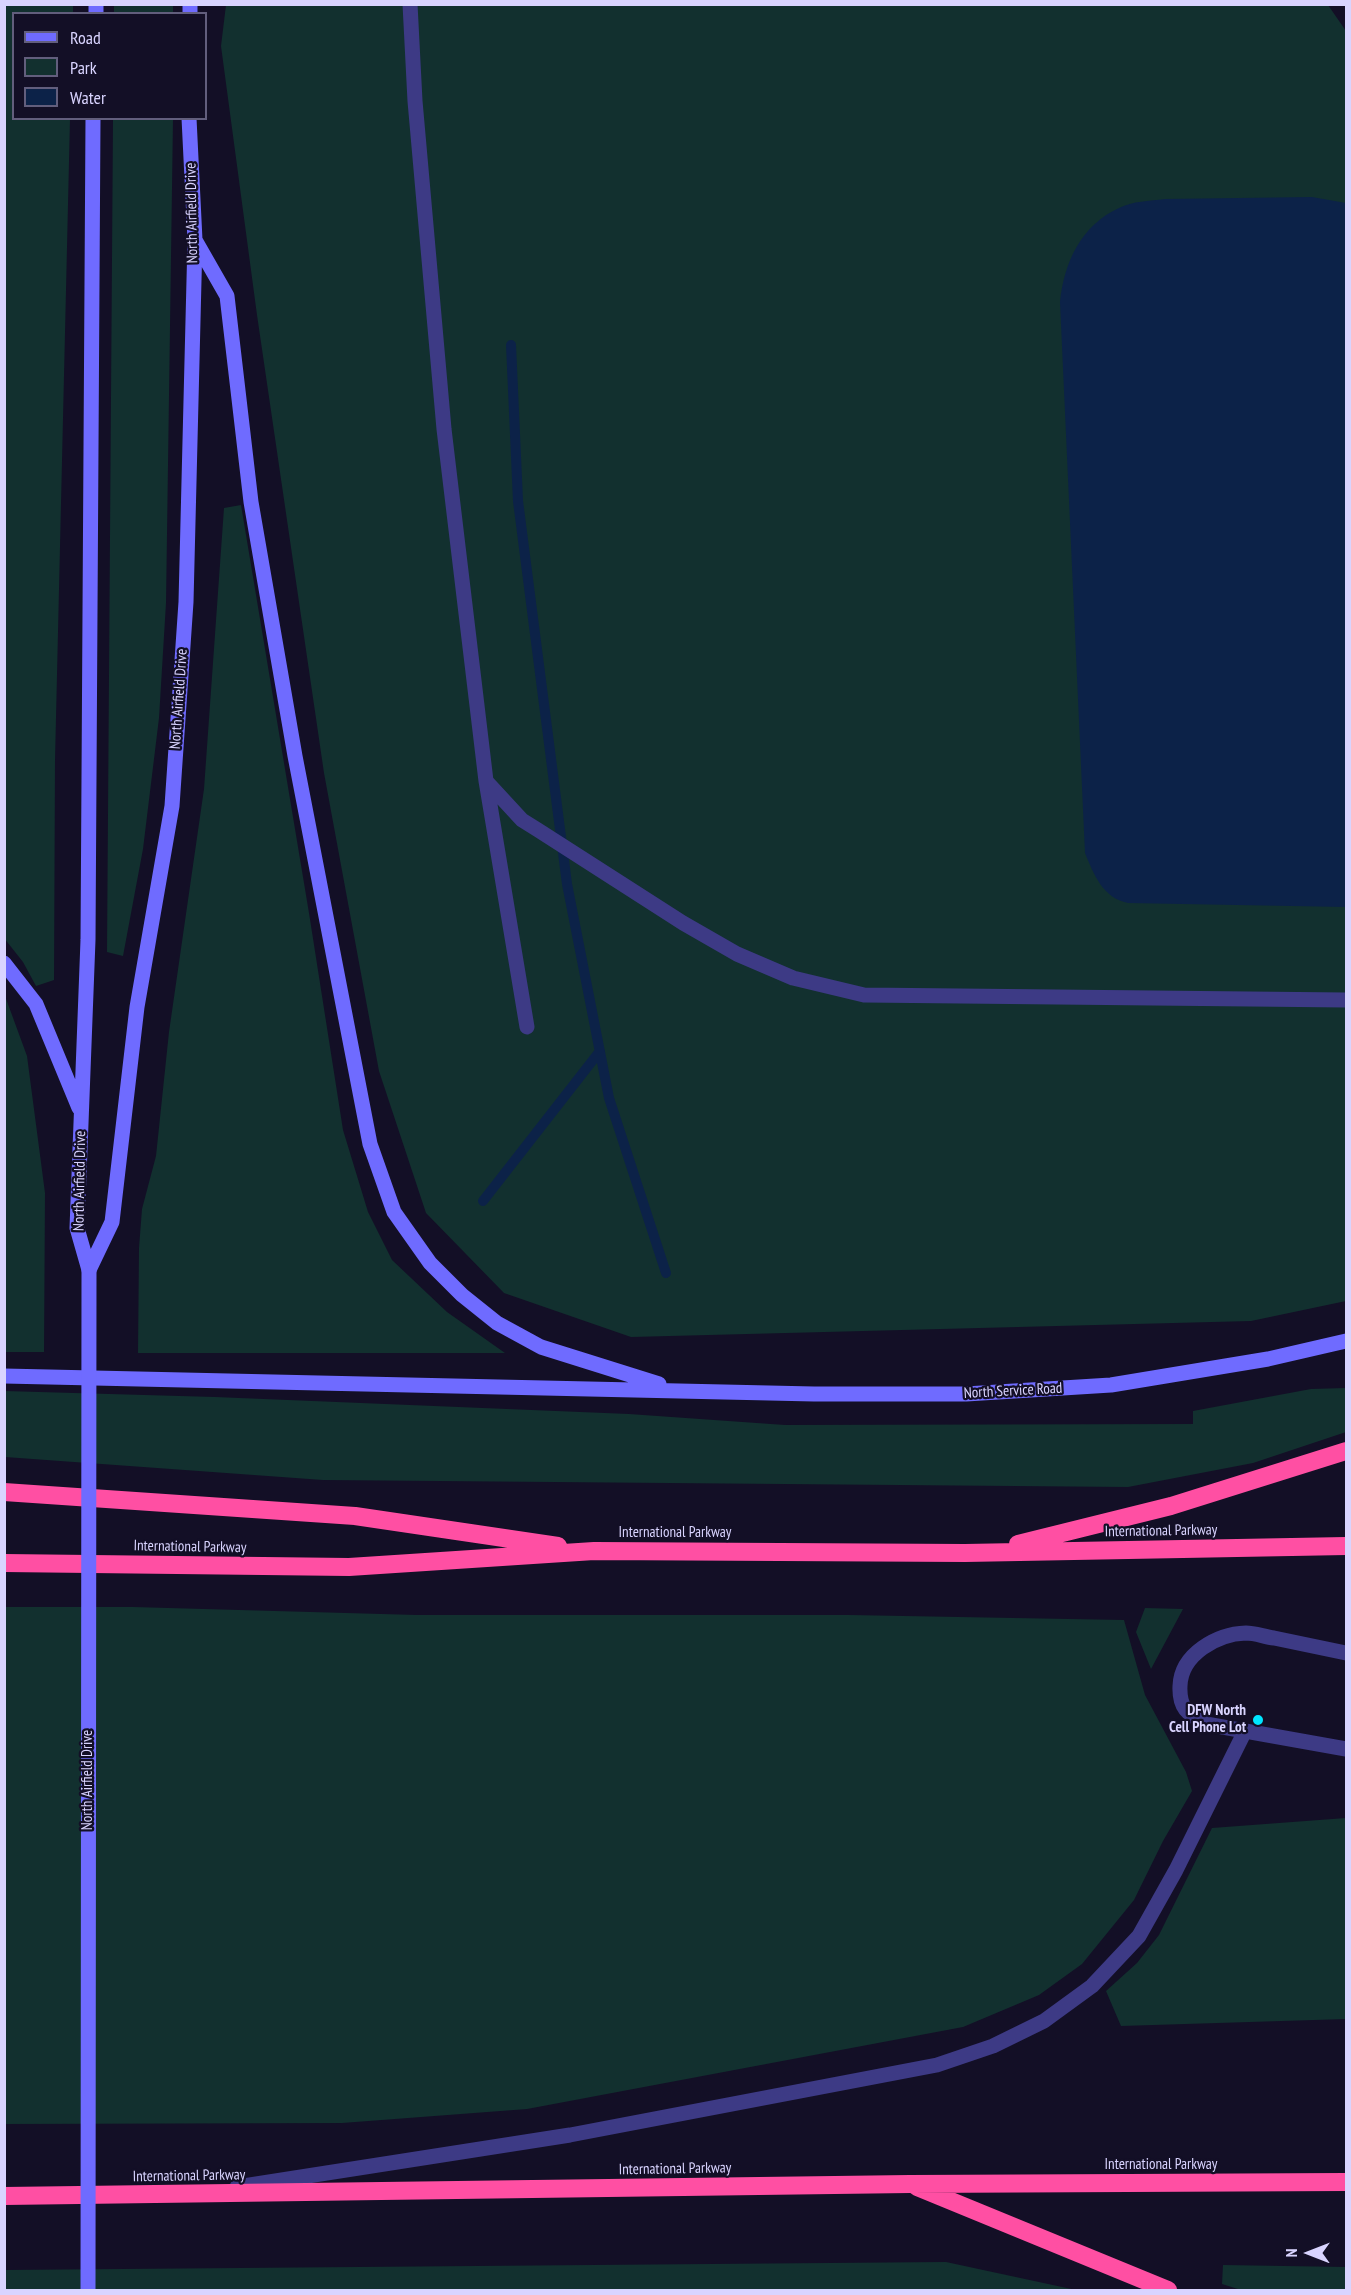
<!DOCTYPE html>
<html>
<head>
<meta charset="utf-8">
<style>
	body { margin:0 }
	#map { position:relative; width:1351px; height:2295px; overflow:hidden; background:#130f26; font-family:"PT Sans Narrow",sans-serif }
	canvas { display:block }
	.frame { position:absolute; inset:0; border:6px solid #d9d4ff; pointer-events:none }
	.legend { position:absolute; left:12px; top:12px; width:195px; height:108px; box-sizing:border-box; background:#130f26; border:2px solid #625e7d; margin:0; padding:8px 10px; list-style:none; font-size:18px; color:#d9d4ff }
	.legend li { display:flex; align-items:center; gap:12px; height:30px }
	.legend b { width:30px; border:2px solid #625e7d }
	.north { position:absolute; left:1279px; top:2223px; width:60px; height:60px; -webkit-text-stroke:4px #130f26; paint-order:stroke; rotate:270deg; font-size:16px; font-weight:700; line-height:24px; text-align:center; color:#d9d4ff }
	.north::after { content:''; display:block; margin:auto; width:21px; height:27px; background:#d9d4ff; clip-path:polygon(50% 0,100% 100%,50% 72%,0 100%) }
</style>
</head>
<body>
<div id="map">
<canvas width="1351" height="2295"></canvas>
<div class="frame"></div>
<ul class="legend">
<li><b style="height:8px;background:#6f6bff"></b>Road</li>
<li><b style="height:16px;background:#12302f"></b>Park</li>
<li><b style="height:16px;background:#0c2248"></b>Water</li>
</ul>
<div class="north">N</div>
</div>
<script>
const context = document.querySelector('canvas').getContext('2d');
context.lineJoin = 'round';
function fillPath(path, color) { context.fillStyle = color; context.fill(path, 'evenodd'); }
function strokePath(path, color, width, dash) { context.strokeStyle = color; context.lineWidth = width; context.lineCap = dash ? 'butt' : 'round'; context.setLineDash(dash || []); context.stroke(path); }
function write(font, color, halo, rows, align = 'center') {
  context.font = font + ' "PT Sans Narrow",sans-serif'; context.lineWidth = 4.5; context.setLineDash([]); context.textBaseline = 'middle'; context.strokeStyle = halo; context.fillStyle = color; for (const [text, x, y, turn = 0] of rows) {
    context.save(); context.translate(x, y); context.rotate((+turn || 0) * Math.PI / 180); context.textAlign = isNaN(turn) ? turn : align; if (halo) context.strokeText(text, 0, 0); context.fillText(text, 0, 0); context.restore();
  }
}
fillPath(new Path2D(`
	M5,4l68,1v8l-59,1v104l56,1 -15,641 -1,220 -18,6 -13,-24 -19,-24z
	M114,5h59v8h-59z
	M226,5h1102l18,26v1270l-95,20 -620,16 -127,-44 -78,-80 -47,-142 -55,-298 -67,-458 -36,-269z
	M113,119h60l-7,484 -7,115 -16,131 -20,107 -16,-4z
	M241,505l68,408 34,217 25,82 24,48 55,52 58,41h-367l1,-105 3,-39 14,-53 13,-124 35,-243 20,-281z
	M5,996l22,60 18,137 -1,159h-39z
	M1346,1388v44l-93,31 -125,24 -805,-7 -318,-23 -1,-66 211,6 414,17 156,11 408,-1v-13l118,-22z
	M4,1607h129l284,8h432l275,5 21,75 41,77 6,19 -29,50 -29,59 -52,64 -43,31 -76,32 -436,82 -185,14 -337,1z
	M1145,1608l38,1 -32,60 -15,-37z
	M1346,1818v201l-225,7 -15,-35 31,-28 22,-28 53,-107z
	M946,2262l130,28h-1071l-1,-20z
	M1223,2265l123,2v23h-105l-19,-6z`), '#12302f');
fillPath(new Path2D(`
	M1312,197l34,6v704l-218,-4c-25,-5 -34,-28 -43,-50l-25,-551c4,-39 21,-77 59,-94 14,-7 30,-7 46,-9z`), '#0c2248');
strokePath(new Path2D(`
	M511,345l7,156 49,383 42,214 57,175
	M483,1201l117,-150`), '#0c2248', 10);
strokePath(new Path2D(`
	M410,4l5,97 29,328 42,352 41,246
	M486,781l36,39 16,10 145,93 54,31 56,24 71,17 482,5
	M1346,1653c-24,-5 -48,-10 -72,-15 -9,-1 -19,-5 -28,-5 -29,1 -65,21 -66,53 -1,22 7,28 26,38l140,25
	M237,2187l333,-52 367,-70 56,-19 51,-25 48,-35 47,-50 37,-66 69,-139`), '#3d3a85', 15);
strokePath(new Path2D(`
	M96,14v-10
	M190,14v-10
	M195,240l32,56 24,206 44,254 75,388 24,68 36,51 32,32 35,28 44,24 118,37
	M4,963l32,41 43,104
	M89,1270l23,-48 25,-215 35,-201 14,-204 9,-362 -6,-122
	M89,1270l-12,-42 11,-288 5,-822
	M4,1376l810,18h152l145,-9 157,-26 78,-18`), '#6f6bff', 15);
strokePath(new Path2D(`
	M4,1492l351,24 203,30
	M1018,1544l153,-38 175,-55
	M4,1563l345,4 245,-16 371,2 381,-7
	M917,2187l251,103
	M4,2196l906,-12 436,-2`), '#ff4fa3', 18);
strokePath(new Path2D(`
	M88,2290l1,-1020`), '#6f6bff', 15);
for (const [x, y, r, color] of [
	[1258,1720,6,"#00e5ff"]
]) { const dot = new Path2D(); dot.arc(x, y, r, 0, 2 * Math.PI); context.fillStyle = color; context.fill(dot); strokePath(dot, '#130f26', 2); }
write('15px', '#d9d4ff', '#130f26', [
	["North Airfield Drive",192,213,-91],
	["North Airfield Drive",179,699,-86],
	["North Airfield Drive",80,1181,-89],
	["North Service Road",1013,1391,-3],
	["International Parkway",1161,1531,-1],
	["International Parkway",675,1533],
	["International Parkway",190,1547,1],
	["North Airfield Drive",88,1780,-90],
	["International Parkway",1161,2165],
	["International Parkway",675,2169,-1],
	["International Parkway",189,2176,-1]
]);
write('bold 15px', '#d9d4ff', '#130f26', [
	["DFW North",1246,1711],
	["Cell Phone Lot",1246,1728]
], 'right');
</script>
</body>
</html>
